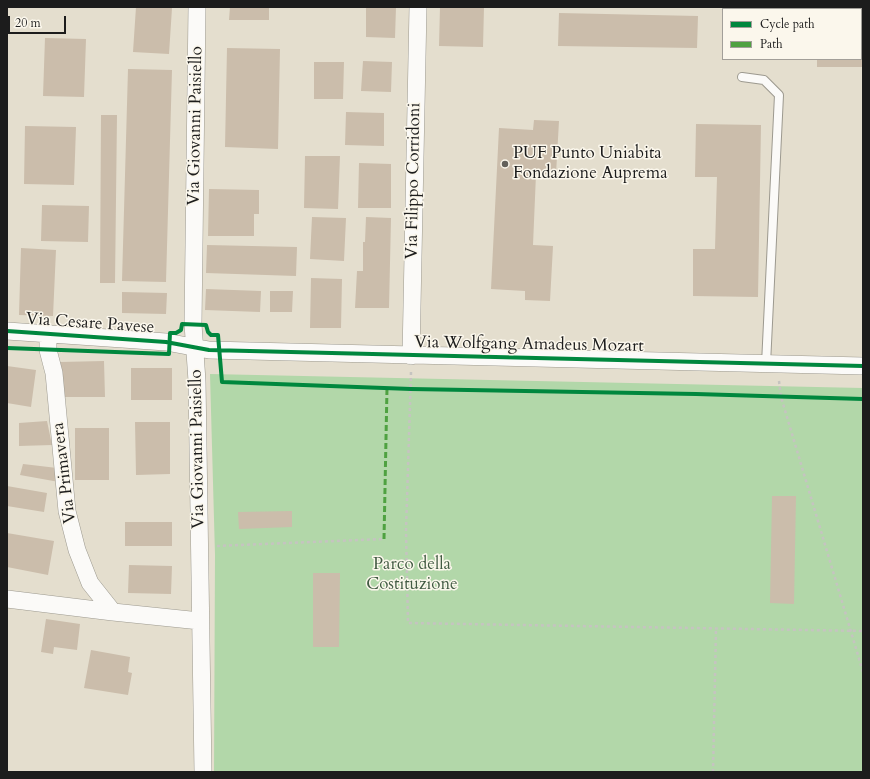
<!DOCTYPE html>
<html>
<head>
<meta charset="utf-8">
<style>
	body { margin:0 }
	#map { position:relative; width:870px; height:779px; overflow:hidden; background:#e4dece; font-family:Cardo,serif }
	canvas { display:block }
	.frame { position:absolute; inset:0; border:8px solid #1c1c1c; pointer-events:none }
	.legend { position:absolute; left:722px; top:8px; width:140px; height:52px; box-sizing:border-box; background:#fbf7ec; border:1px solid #a29f99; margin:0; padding:5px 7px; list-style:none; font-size:12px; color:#1c1c1c }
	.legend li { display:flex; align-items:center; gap:8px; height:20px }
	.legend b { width:20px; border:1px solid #a29f99 }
	.scale { position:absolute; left:8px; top:16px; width:58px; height:18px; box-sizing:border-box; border:2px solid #1c1c1c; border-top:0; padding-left:5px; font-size:12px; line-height:14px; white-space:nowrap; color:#1c1c1c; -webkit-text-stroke:3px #fbf7ec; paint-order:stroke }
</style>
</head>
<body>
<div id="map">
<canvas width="870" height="779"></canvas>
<div class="frame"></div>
<ul class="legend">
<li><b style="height:5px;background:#00873e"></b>Cycle path</li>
<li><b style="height:5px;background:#4fa141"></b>Path</li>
</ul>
<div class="scale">20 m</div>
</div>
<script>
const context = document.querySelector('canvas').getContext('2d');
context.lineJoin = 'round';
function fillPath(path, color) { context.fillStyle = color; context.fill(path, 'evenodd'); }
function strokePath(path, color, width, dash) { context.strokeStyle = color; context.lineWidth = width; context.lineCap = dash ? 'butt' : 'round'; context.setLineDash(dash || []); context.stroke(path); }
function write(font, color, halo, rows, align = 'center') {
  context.font = font + ' Cardo,serif'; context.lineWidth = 3; context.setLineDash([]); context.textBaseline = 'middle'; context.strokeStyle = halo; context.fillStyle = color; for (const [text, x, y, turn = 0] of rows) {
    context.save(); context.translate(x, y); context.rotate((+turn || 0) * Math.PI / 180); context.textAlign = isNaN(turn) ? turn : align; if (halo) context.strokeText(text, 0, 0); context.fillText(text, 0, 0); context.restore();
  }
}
fillPath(new Path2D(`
	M210,374l653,14v384h-649l1,-217z`), '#b2d7a9');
fillPath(new Path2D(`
	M136,7l36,1 -3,46 -36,-2z
	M230,7h39v13h-40z
	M366,7h30l-1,31 -29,-1z
	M440,7h44l-1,40 -44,-1z
	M559,13l139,3 -1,32 -139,-2z
	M861,26h2v41h-46v-8h44z
	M45,38l41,1 -2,58 -41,-1z
	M227,48l53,1 -2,100 -53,-2z
	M363,61l29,1 -1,30 -30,-1z
	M314,62h30l-1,37h-29z
	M128,69l44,1 -6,212 -44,-1z
	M346,112l38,1v33l-39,-1z
	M101,115h16l-2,168h-15z
	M534,120l25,1 -3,53h-20l-3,71 20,1 -3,55 -25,-1v-9l-34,-2 8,-161 34,2z
	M696,124l65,1 -3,172 -65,-1v-47h22l2,-72h-22z
	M25,126l51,1 -2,58 -50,-1z
	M305,156h35l-2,53 -34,-1z
	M359,163l32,1v44h-33z
	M209,189l50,1v24h-5v22h-46z
	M42,205l47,1 -1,36 -47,-1z
	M312,217l34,1 -2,43 -34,-2z
	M366,217l25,1 -2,90h-34l2,-37h6v-29h2z
	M207,245l90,2 -1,29 -90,-3z
	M21,248l35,2 -3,66 -34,-1z
	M311,278l31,1 -1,49h-31z
	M206,289l55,2 -1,21 -55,-2z
	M270,291h23l-1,21h-22z
	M122,292l45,1 -1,21 -44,-1z
	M104,361l1,36h-45v-35z
	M7,366l29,4 -5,37 -24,-4z
	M131,368h41v32h-41z
	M47,421l5,24 -33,1v-23z
	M135,422h35v52l-34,1z
	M75,428h34v52h-34z
	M23,464l34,4 2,14 -39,-7z
	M7,486l40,7 -3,19 -37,-6z
	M772,496h24l-2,108 -24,-1z
	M292,511v16l-53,2 -1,-17z
	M125,522h47v24h-47z
	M7,533l47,8 -6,34 -41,-8z
	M129,565l43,1 -1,28 -43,-1z
	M313,573h27l-1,74h-26z
	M46,619l34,5 -3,26 -23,-3 -1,7 -12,-2z
	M91,650l39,7 -2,15 4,1 -4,22 -44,-7z`), '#cbbdab');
const service = new Path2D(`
	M742,77l22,3 15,15 -13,269`);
const minor = new Path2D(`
	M197,7l-4,317 4,57 6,391
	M7,331l159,11 43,8 654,16
	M48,333v17l6,23 13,138 10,39 13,33 23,29 87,9
	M411,356l7,-349
	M7,599l106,13`);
strokePath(service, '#9c998f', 10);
strokePath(minor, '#9c998f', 18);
strokePath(new Path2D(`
	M411,372l-5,159 2,92 455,8
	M779,381l2,16 82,275
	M217,546l167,-7
	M713,772l3,-143`), '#c5c4c0', 2.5, [3, 3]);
strokePath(service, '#fbfaf8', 8);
strokePath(minor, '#fbfaf8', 17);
strokePath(new Path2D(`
	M384,539l3,-151`), '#4fa141', 3, [6, 3]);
strokePath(new Path2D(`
	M7,331l159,11 43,8 654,16
	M7,348l162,6 1,-21h6l5,-3 1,-6 24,1 2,7 3,3h7l4,47 189,7 285,5 167,5`), '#00873e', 4);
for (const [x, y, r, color] of [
	[505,164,4,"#62605a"]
]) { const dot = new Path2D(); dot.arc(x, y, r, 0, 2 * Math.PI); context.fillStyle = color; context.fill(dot); strokePath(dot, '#fbf7ec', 1.5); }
write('17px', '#1c1c1c', '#fbf7ec', [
	["Via Giovanni Paisiello",196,126,-89],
	["Via Filippo Corridoni",414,181,-89],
	["Via Cesare Pavese",90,324,4],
	["Via Wolfgang Amadeus Mozart",529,345,1],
	["Via Giovanni Paisiello",198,449,-91],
	["Via Primavera",65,473,-97]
]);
write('17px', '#1c1c1c', '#fbf7ec', [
	["PUF Punto Uniabita",513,154],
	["Fondazione Auprema",513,174]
], 'left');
write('17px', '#425b43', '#fbf7ec', [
	["Parco della",412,565],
	["Costituzione",412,585]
]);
</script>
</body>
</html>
